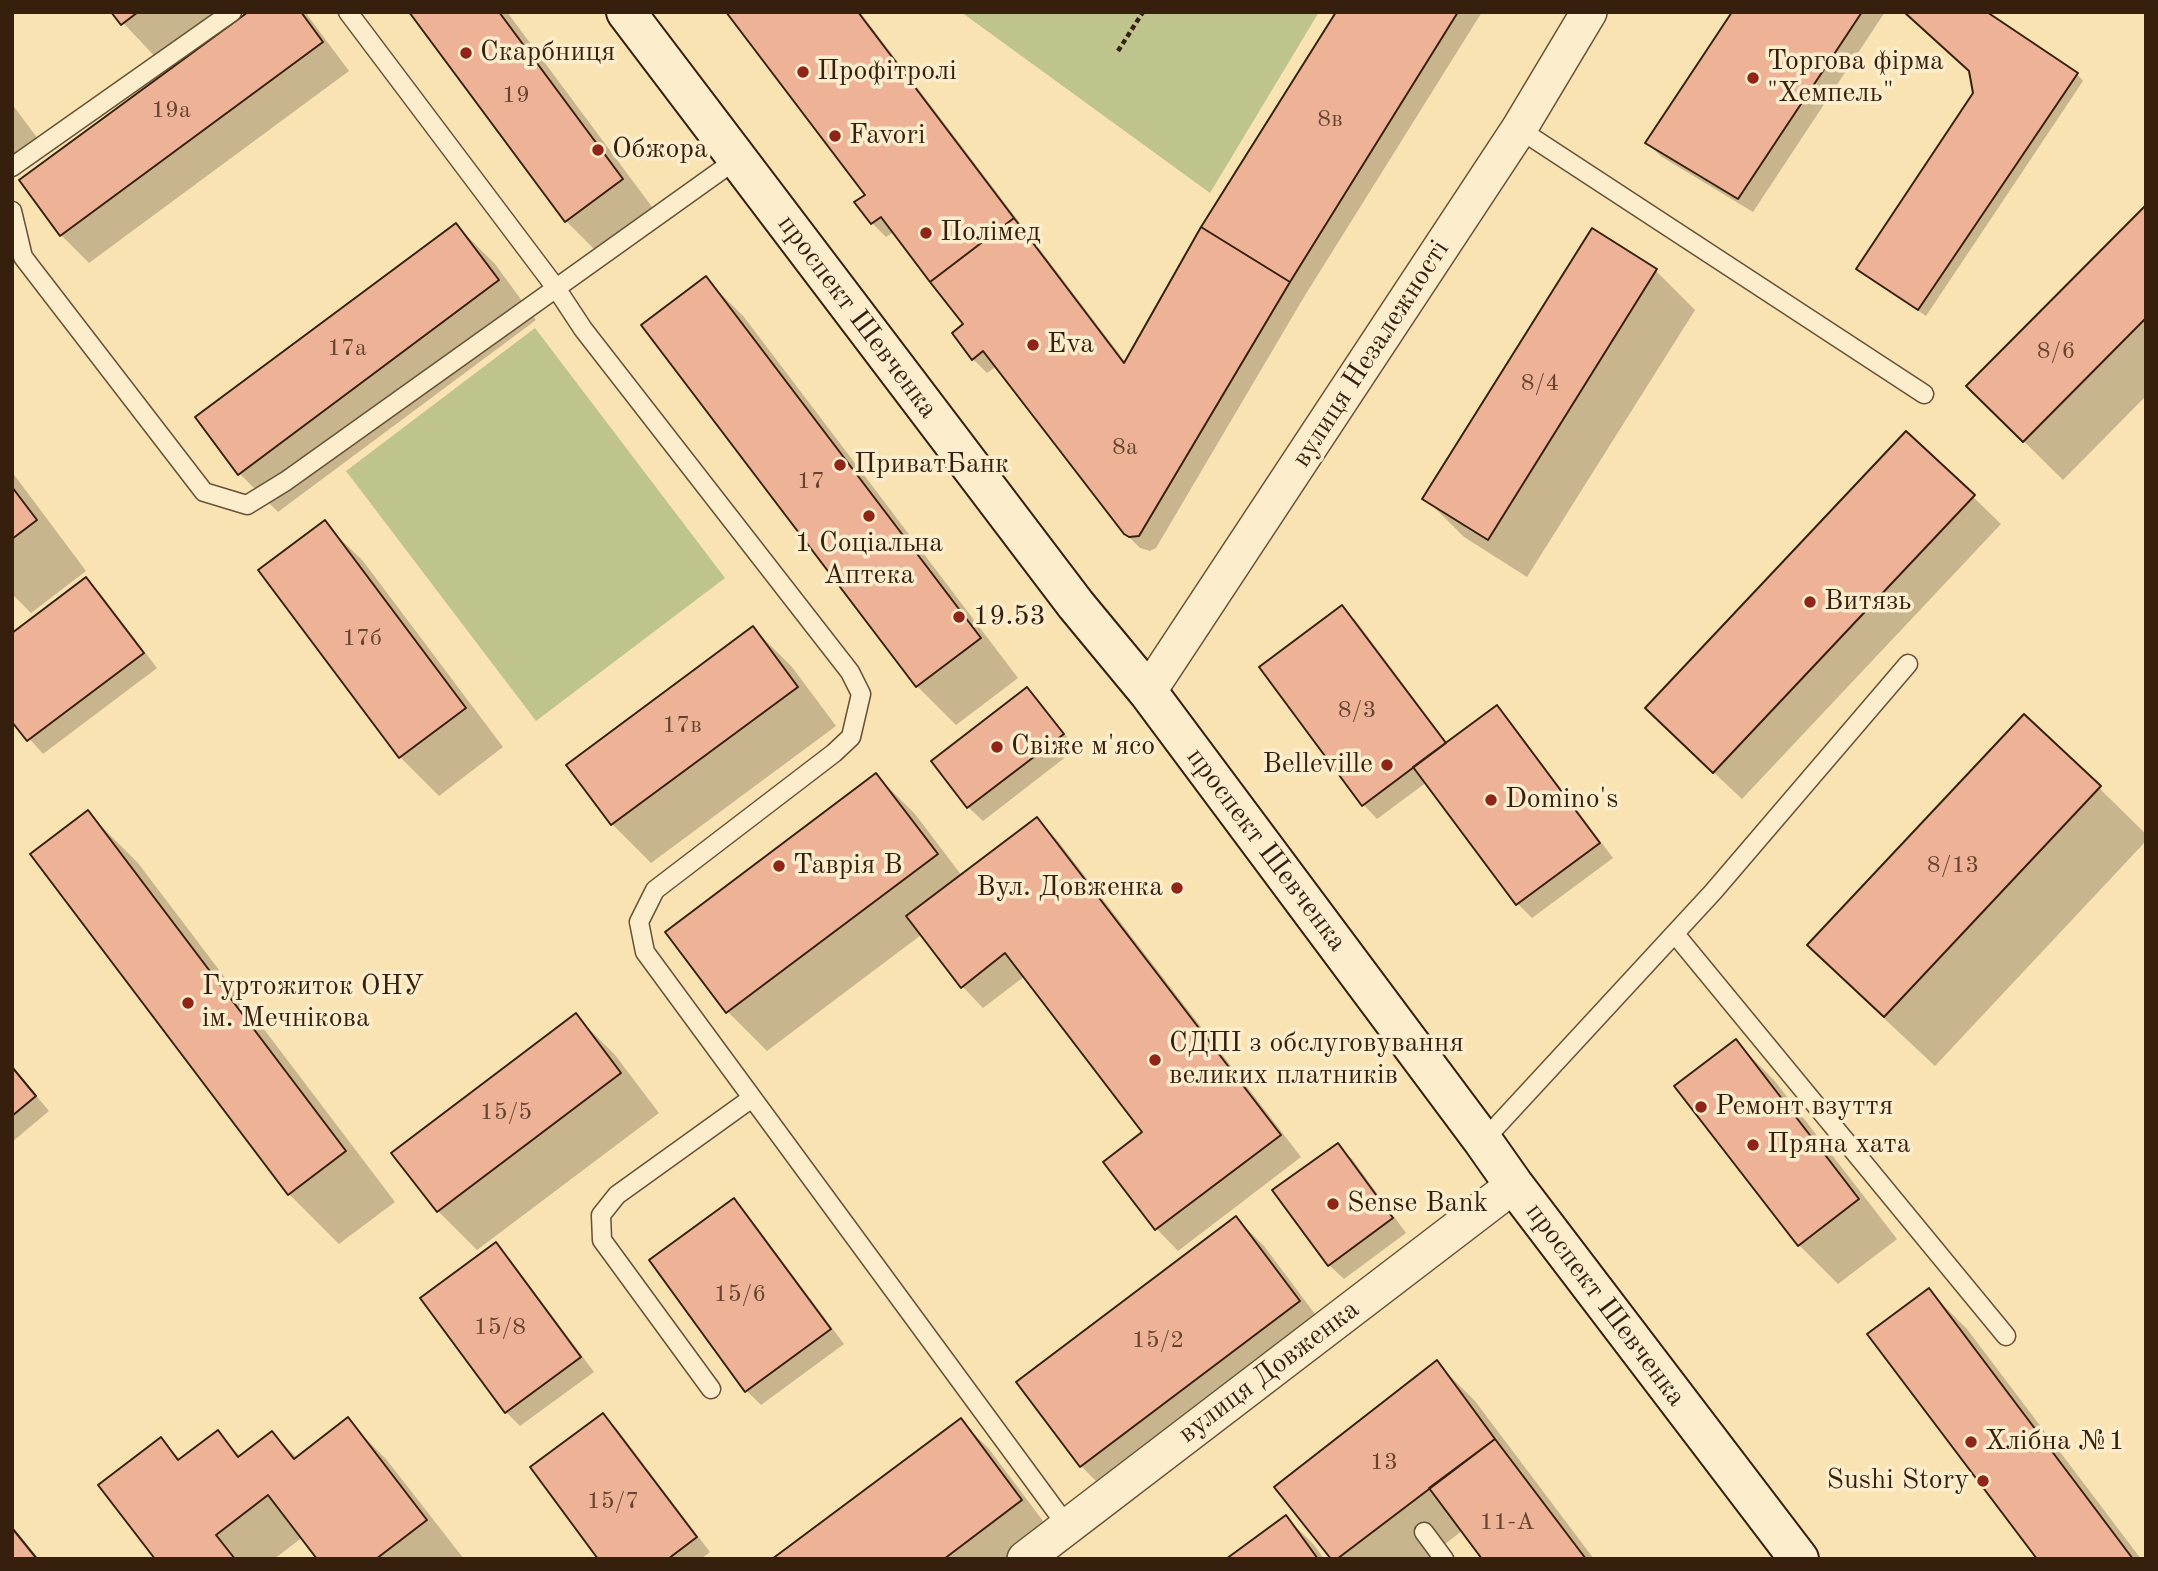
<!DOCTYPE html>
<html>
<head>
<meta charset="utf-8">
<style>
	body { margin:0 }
	#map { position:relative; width:2158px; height:1571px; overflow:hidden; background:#fae3b2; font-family:"Old Standard TT",serif }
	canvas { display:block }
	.frame { position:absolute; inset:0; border:14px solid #371f0d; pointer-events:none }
</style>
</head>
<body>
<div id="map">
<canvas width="2158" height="1571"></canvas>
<div class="frame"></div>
</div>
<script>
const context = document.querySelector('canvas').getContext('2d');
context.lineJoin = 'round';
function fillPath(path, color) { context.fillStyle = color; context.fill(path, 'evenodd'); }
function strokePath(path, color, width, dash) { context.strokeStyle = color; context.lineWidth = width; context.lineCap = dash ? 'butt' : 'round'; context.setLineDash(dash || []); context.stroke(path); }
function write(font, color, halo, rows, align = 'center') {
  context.font = font + ' "Old Standard TT",serif'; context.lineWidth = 7; context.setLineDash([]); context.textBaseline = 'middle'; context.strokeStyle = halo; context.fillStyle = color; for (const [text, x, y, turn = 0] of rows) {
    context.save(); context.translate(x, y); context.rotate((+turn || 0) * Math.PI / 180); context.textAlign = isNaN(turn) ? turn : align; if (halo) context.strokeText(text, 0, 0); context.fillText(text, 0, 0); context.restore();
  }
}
fillPath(new Path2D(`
	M961,12h358l-109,181z
	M535,328l190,250 -189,143 -190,-250z`), '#bfc48c');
fillPath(new Path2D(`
	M113,12h113l-65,51z
	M251,12h54l44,59 -260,192 -28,-28z
	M411,12h96l154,207 -56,41 -39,-39z
	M729,12h131l266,351 212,-351h144l-178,285 -148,251 -6,3 -10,-3 -15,-15 -128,-167 -10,7 -14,-14 -8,-35 -71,-92 -8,5 -14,-14 -15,-20 10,-8z
	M1734,12h151l-132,200 -91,-55 -15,-14z
	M2077,74l6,7 -157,235 -61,-41 -7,-6 117,-176z
	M12,104l35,47 -35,25z
	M2146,207v189l-83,84 -95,-94z
	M456,225l39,39 41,56 -258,192 -39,-39z
	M1656,271l39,39 -168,267 -63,-40 -39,-39z
	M706,279l38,38 274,361 -62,47 -39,-39z
	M1907,433l94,91 -259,275 -67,-63z
	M12,472l74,99 -55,42 -19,-19z
	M324,523l39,38 140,186 -64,49 -39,-39z
	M85,579l15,14 57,75 -114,86 -31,-35z
	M1342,607l14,14 92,123 49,-37 14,15 102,136 -81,60 -14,-14 -91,-122 -50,37 -14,-15z
	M753,628l39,39 44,59 -185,137 -39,-39z
	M1027,689l14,14 35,46 -93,72 -15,-14z
	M876,775l39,39 47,62 75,-57 21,22 243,316 -123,94 -21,-22 -52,-67 40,-30 -120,-156 -42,32 -21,-22 -41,-51 -154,116 -39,-39 -61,-80z
	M2099,788l47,46v7l-211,225 -76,-71 -50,-50z
	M88,813l50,50 257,339 -56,42 -50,-50z
	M576,1016l39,39 44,58 -182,137 -39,-39z
	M1735,1041l39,39 123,159 -59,45 -39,-39 -123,-159z
	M12,1067l37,44 -37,31z
	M1337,1145l15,14 54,74 -62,46 -15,-14 -54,-75z
	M734,1200l14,15 96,129 -83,61 -14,-14z
	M1236,1218l28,28 63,84 -218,164 -28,-28z
	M496,1245l14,14 84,113 -74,54 -14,-14z
	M1928,1290l39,39 174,230h-102z
	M1436,1362l39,39 119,158h-110l-21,-29 -37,29h-93z
	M603,1415l14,14 93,123 -9,7h-101z
	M347,1420l39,39 78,100h-145l-16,-22 -29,22h-117l4,-119 20,20 36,-27 24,24 31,-24 25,25z
	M961,1421l28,28 60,80 -40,30h-234z
	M1286,1517l28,28 10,14h-95z
	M12,1526l27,33h-27z`), '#0003');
const building = new Path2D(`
	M111,12h27l-17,13z
	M248,12h53l22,30 -263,194 -41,-56z
	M409,12h90l124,167 -58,43z
	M726,12h132l156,206 -84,64 -49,-65 -10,7 -17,-22 11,-7z
	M1336,12h122l-168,270 -89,-55z
	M1732,12h130l-124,187 -93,-56z
	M1904,12h83l91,61 -160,237 -62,-41 117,-176 -4,-22z
	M2146,205v113l-123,124 -57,-56z
	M1014,218l110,145 77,-136 89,55 -151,254 -10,1 -5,-3 -141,-183 -11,9 -20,-27 11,-9 -33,-42z
	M456,223l43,57 -261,195 -43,-58z
	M1592,228l65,41 -169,271 -66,-41z
	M706,276l275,362 -65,49 -275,-362z
	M1906,431l69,64 -262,278 -68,-65z
	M12,487l25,33 -25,19z
	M325,520l141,188 -67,50 -141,-188z
	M86,577l58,76 -117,88 -15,-19v-89z
	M1342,605l104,138 -84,63 -103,-139z
	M753,626l45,61 -187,138 -45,-60z
	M1027,687l37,47 -97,74 -36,-47z
	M1497,705l103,138 -84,62 -103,-138z
	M2024,714l77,72 -217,231 -77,-72z
	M876,773l62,81 -212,159 -61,-81z
	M88,810l258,341 -58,44 -258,-341z
	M1037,817l244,318 -126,95 -52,-68 39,-30 -137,-179 -44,35 -55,-72z
	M576,1013l45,60 -184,139 -46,-59z
	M1736,1039l123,160 -61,47 -124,-160z
	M12,1067l24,29 -24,20z
	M1338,1143l55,75 -65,48 -56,-76z
	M734,1198l97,131 -86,63 -96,-132z
	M1236,1216l64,85 -220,166 -64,-85z
	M496,1242l85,115 -76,56 -85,-115z
	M1929,1288l204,271h-96l-170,-225z
	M1437,1360l58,79 -158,120h-6l-57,-72z
	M603,1413l94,124 -29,22h-70l-68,-92z
	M348,1417l79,103 -51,39h-59l-49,-64 -52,40 19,24h-80l-57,-74 63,-48 17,23 40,-30 20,27 34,-26 22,28z
	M961,1418l61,82 -78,59h-172z
	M1495,1439l91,120h-104l-53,-71z
	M1286,1515l32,44h-92z
	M12,1528l25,31h-25z`);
fillPath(building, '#eeb396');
strokePath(building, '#371f0d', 2);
const lane = new Path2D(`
	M348,12l208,276 27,41 267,343 11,22 -10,43 -17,16 -179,137 -16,32 6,30 422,574
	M1519,129l405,265
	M12,167l220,-155
	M12,211l11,46 181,235 43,13 39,-24 451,-322
	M1675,934l331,402
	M1483,1141l230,-249 195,-228
	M711,1389l-109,-149 -1,-25 16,-20 135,-97
	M1424,1532l20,27`);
const street = new Path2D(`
	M1148,692l371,-563 70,-117
	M1025,1559l489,-374`);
const secondary = new Path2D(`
	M626,12l450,593 72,87 335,449 31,44 285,374`);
strokePath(lane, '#685036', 21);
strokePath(street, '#685036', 38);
strokePath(secondary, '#371f0d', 42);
strokePath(new Path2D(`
	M1118,51l25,-39`), '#371f0d', 4.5, [5, 3.5]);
strokePath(lane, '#fcedcd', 18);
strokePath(street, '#fcedcd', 35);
strokePath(secondary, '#fcedcd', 38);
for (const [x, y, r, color] of [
	[466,53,7,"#8f2418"],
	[803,72,7,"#8f2418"],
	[1753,78,7,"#8f2418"],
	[835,136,7,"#8f2418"],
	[598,150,7,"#8f2418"],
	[926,233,7,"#8f2418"],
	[1033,345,7,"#8f2418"],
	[840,465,7,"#8f2418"],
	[869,516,7,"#8f2418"],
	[1810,602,7,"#8f2418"],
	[959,617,7,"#8f2418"],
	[997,747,7,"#8f2418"],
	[1387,765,7,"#8f2418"],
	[1491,800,7,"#8f2418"],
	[779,866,7,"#8f2418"],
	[1177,888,7,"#8f2418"],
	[188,1003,7,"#8f2418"],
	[1155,1060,7,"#8f2418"],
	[1701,1107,7,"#8f2418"],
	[1753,1145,7,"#8f2418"],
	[1333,1204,7,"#8f2418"],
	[1971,1442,7,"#8f2418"],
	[1983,1481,7,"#8f2418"]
]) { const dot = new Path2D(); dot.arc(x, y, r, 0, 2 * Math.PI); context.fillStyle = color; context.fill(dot); strokePath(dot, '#fcedcd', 2.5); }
write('24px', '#65442f', null, [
	["19",516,96],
	["19а",171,111],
	["8в",1330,120],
	["17а",347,349],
	["8/6",2056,352],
	["8/4",1540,384],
	["8а",1125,448],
	["17",811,482],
	["17б",362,639],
	["8/3",1357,711],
	["17в",682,726],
	["8/13",1953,866],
	["15/5",506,1113],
	["15/6",740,1295],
	["15/8",500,1328],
	["15/2",1158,1341],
	["13",1384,1463],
	["15/7",613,1502],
	["11-А",1507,1523]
]);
write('28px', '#371f0d', '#fcedcd', [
	["Скарбниця",480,53],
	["Торгова фірма",1767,62],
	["\"Хемпель\"",1767,94],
	["Профітролі",817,72],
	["Favori",849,136],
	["Обжора",612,150],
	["Полімед",940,233],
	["Eva",1047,345],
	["ПриватБанк",854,465],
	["1 Соціальна",869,544,"center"],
	["Аптека",869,576,"center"],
	["Витязь",1824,602],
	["19.53",973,617],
	["Свіже м'ясо",1011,747],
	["Belleville",1373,765,"right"],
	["Domino's",1505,800],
	["Таврія В",793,866],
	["Вул. Довженка",1163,888,"right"],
	["Гуртожиток ОНУ",202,987],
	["ім. Мечнікова",202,1019],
	["СДПІ з обслуговування",1169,1044],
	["великих платників",1169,1076],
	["Ремонт взуття",1715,1107],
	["Пряна хата",1767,1145],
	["Sense Bank",1347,1204],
	["Хлібна №1",1985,1442],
	["Sushi Story",1969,1481,"right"]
], 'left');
write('28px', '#371f0d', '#fcedcd', [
	["проспект Шевченка",857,317,53],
	["вулиця Незалежності",1371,354,-57],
	["проспект Шевченка",1266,850,53],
	["проспект Шевченка",1605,1305,53],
	["вулиця Довженка",1269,1372,-37]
]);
</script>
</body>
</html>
